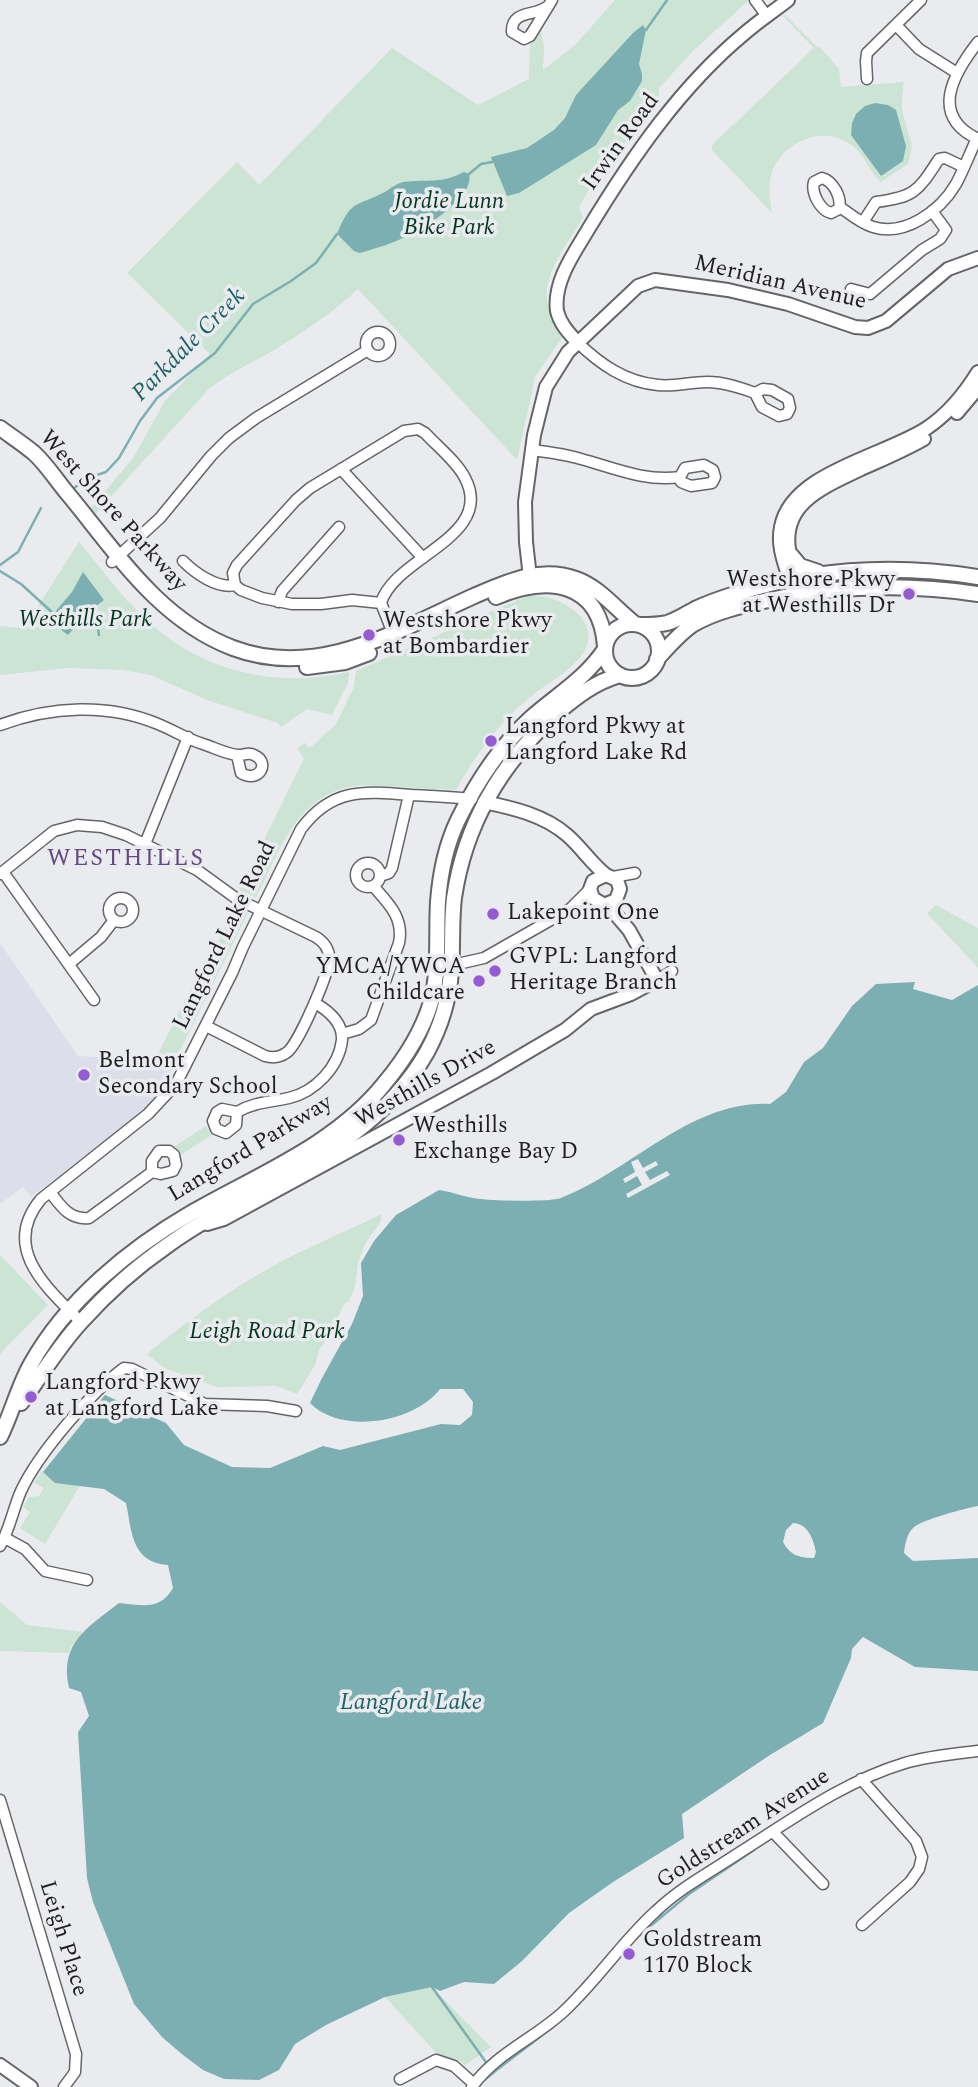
<!DOCTYPE html>
<html>
<head>
<meta charset="utf-8">
<style>
	body { margin:0 }
	canvas { display:block; background:#eaebee }
</style>
</head>
<body>
<canvas width="978" height="2087"></canvas>
<script>
const context = document.querySelector('canvas').getContext('2d');
context.lineJoin = 'round';
function fillPath(path, color) { context.fillStyle = color; context.fill(path, 'evenodd'); }
function strokePath(path, color, width, dash) { context.strokeStyle = color; context.lineWidth = width; context.lineCap = dash ? 'butt' : 'round'; context.setLineDash(dash || []); context.stroke(path); }
function write(font, color, halo, rows, align = 'center') {
  context.font = font + ' Spectral,serif'; context.lineWidth = 7; context.setLineDash([]); context.textBaseline = 'middle'; context.strokeStyle = halo; context.fillStyle = color; for (const [text, x, y, turn = 0] of rows) {
    context.save(); context.translate(x, y); context.rotate((+turn || 0) * Math.PI / 180); context.textAlign = isNaN(turn) ? turn : align; if (halo) context.strokeText(text, 0, 0); context.fillText(text, 0, 0); context.restore();
  }
}
fillPath(new Path2D(`
	M0,943l78,113 97,5 -12,27 -21,24 -111,85 -8,-10 -23,17z`), '#dcdfe9');
fillPath(new Path2D(`
	M615,0h134l-55,50 -35,38v8l-41,57 -12,7 -27,47 4,10c-24,43 -56,71 -20,119l-28,41 -18,83 -159,-171c-27,25 -57,45 -89,64 -21,12 -42,21 -61,37l-113,124 -5,-5 43,-51 32,-57 45,-47 -83,-81 110,-111 22,23 133,-137 86,57 51,-26 1,-39 8,-4 2,-9 4,20 -1,23 33,-26z
	M785,15l33,33 2,-1 19,22 2,18 63,-5c-5,30 0,34 7,60 2,6 -2,16 -3,22l-27,18c-13,-11 -16,-28 -31,-38 -29,-20 -69,-1 -79,31 -3,12 -1,25 1,38l-60,-63v-5l102,-97 -31,-32z
	M79,542c23,27 44,57 71,81 54,50 128,65 199,49l-1,11 -16,32 -25,-6 -26,18 -3,-4 -71,-23 -56,-25 -29,-5 -53,-2 -69,7v-49l24,2z
	M527,596c28,-4 77,23 57,56 -12,19 -37,31 -54,45 -31,26 -55,58 -74,93l-92,-5c-66,4 -83,63 -108,113l-17,-8 65,-131 -7,-11 8,-5 5,5 26,-24 18,-37 2,-16z
	M936,905l42,23v40l-51,-55z
	M235,907l13,6 -73,148 -20,-1 42,-84 4,1z
	M206,1126l6,9 -32,20 -8,-7z
	M382,1214l-1,7 -16,23 -7,19 -3,24 -6,14 -5,3 -13,29 -12,17 -4,15 -18,29 -21,-8 -59,1 -53,-19 -17,-14c40,-33 82,-64 128,-89 35,-19 72,-34 107,-51z
	M0,1255l48,50 -48,49z
	M42,1471l25,13h14l-36,60 -25,-16 10,-16 -7,-5 6,-10 10,-1 5,-8 -10,-5z
	M0,1602l27,23 56,7 -13,16 -1,5 -69,-2z
	M432,1987l59,60 -26,18 -8,-6 -17,-2 -55,-60z`), '#cbe4d4');
fillPath(new Path2D(`
	M643,25l3,5 -7,34 3,10v7l-12,20 -12,9 -22,35 -77,48 -12,3 -16,-39 36,-9 27,-18 11,-12 11,-23 57,-62z
	M875,103l13,2 8,5 10,36 -3,15 -22,15 -30,-41 1,-12 4,-9 9,-8z
	M464,172l5,2c6,23 -43,53 -62,62 -15,8 -31,12 -47,17l-6,-2 -17,-17c14,-35 19,-27 48,-42 6,-4 12,-9 19,-10 23,-3 38,2 60,-10z
	M83,572l21,28 -18,14 -18,21 -20,-15 24,-28z
	M915,982l-2,7 39,11 26,-15v521c-12,2 -56,14 -64,21 -7,6 -9,17 -10,26l9,8 65,-3v113l-63,-4 -52,-30 -11,12 -1,9 -28,65 -53,32 -88,59 2,24 -71,44 -44,31 -47,48 -28,23 -30,-2 -24,9 -8,-4 -47,10 -59,28 -31,19 -16,26 -20,10 -35,-1 -21,-9 -20,-15 -21,-18 -28,-33 -41,-102 -6,-24 -9,-146 11,-16 -8,-24 -12,-4c-10,-45 18,-60 50,-85 23,2 41,8 54,-15l-5,-23c-37,-3 -36,-33 -42,-62l-22,-14 -49,-6 -12,-11 62,-77 61,28 18,22 48,22 38,1 53,-22 17,4 101,-26 19,1 12,-10 1,-13 -10,-13h-23c-26,34 -99,46 -130,14l12,-25 30,-54 11,-28 -2,-33 13,-22 22,-26 43,-25c14,2 28,8 42,9 14,2 69,3 80,-1 70,-27 130,-98 209,-94l16,-12 18,-30 19,-14 29,-42 24,-22zM793,1523c15,1 20,15 23,29l-2,6c-15,0 -24,-3 -31,-16l3,-12z`), '#7cafb2');
fillPath(new Path2D(`
	M638,1159l5,9 13,-7 2,4 -13,7 5,8 17,-9 3,4 -42,23 -2,-4 16,-9 -5,-9 -12,7 -2,-4 12,-7 -4,-10z`), '#eaebee');
strokePath(new Path2D(`
	M646,30l21,-30
	M469,174l12,-10 11,-2
	M74,488l14,-10 18,-6 13,-14 21,-37 17,-23 58,-45 38,-49 38,-23 25,-18 21,-29
	M0,565l18,-13 23,-44
	M0,571l21,13 33,30
	M95,610l4,25
	M636,1938l53,-44 65,-44
	M432,1987l56,78
	M494,2072l59,-45
	M482,2082l11,-9`), '#7cafb2', 2.5);
const minor = new Path2D(`
	M755,0l12,16
	M548,6c-12,11 -37,3 -36,26l12,7 6,-3 22,-36
	M896,25l23,24 38,24
	M978,42c-25,32 -49,74 0,97
	M867,79l-1,-18 1,-8 54,-53
	M822,178c11,3 20,19 17,31l-8,4c-11,-3 -20,-20 -17,-31z
	M840,207c10,7 20,16 33,20 32,10 67,-16 83,-43 8,-15 14,-31 21,-46
	M863,222l13,-20c39,-5 42,-11 63,-43l6,-1 19,9
	M851,289l19,5 52,-44 18,-11 6,-9 -14,-19
	M366 344a12 12 0 1 1 24 0a12 12 0 1 1-24 0Z
	M577,342c23,22 48,40 81,43 16,2 32,-3 49,-3 17,0 32,5 48,11
	M763,389l9,1 16,9 2,9 -3,6 -8,2 -17,-9 -7,-14z
	M531,450c17,2 34,4 50,9 33,9 64,23 99,18
	M704,465l9,5 2,7 -3,6 -21,3 -10,-4 -1,-5 5,-9z
	M341,469l82,89
	M183,561c12,12 34,28 52,24
	M112,562l48,-44 51,-62 18,-18 27,-20 112,-68
	M278,602l4,-11 57,-64
	M381,603l-29,-3 -31,4h-29l-30,-6 -21,-8 -6,-5 -2,-12 4,-8 59,-65 14,-12 94,-57 14,-2 7,4c13,14 32,29 40,45 31,59 -71,79 -84,125l15,38
	M0,725c51,-19 108,-22 158,-1 15,6 29,15 45,20 10,3 25,11 36,11 5,0 10,-3 15,0 17,7 5,29 -13,18l-4,-18
	M145,844l43,-107
	M356 875a12 12 0 1 1 24 0a12 12 0 1 1-24 0Z
	M3,872l91,128
	M0,874l54,-43 23,-6 25,2 24,8 71,35 40,29 79,38c8,5 14,13 13,23 -1,15 -31,86 -43,93 -7,5 -14,5 -21,3l-59,-30
	M380,876l9,-3 3,-5 17,-73
	M613,877l22,-4
	M109 910a12 12 0 1 1 24 0a12 12 0 1 1-24 0Z
	M69,964l32,-27 13,-17
	M436,964l26,-1 22,-5 86,-49 20,-20
	M657,980l15,-9
	M342,1034l17,-5 12,-9 28,-77c5,-25 -10,-39 -25,-56
	M222,1109l15,3 -1,13 -10,8 -10,-4 -3,-8 4,-9z
	M237,1112c17,-10 34,-10 52,-14 26,-6 50,-31 53,-58 1,-17 -13,-29 -27,-37
	M159,1151h10l5,4 2,10 -3,6 -12,3 -9,-2v-11z
	M50,1192c11,14 19,28 39,26l63,-46
	M81,1322c-34,-34 -81,-74 -40,-123l107,-85 28,-30 56,-111 11,-26 58,-118c31,-42 64,-38 111,-34 20,1 40,2 60,4
	M5,1538l20,11 20,22 42,9
	M0,1546c10,-17 13,-37 21,-55 17,-37 70,-99 103,-123l8,1 73,35 62,2 29,5
	M861,1779l55,62 6,16 -3,12 -9,13 -48,43
	M0,1800l76,254 -1,18 -11,15
	M773,1832l50,52
	M400,2079l36,-19 18,6 20,18
	M472,2087c22,-32 61,-48 90,-74 34,-31 59,-70 93,-101 26,-25 57,-41 87,-61 52,-33 103,-70 163,-88 24,-7 48,-9 73,-12`);
const tertiary = new Path2D(`
	M577,342c-8,-9 -17,-18 -20,-31 -4,-30 18,-59 32,-83 43,-71 92,-142 156,-195 14,-12 29,-22 43,-33
	M957,413l21,-25
	M789,549c-7,-46 35,-62 70,-79 22,-10 44,-19 65,-31
	M531,586l-5,-44 -1,-40 9,-67 12,-48 22,-35 70,-66 17,-6 73,10 60,14 67,23 13,1 18,-7 62,-52 30,-11
	M794,595c-5,-23 -18,-44 -13,-68 10,-55 104,-71 146,-99 21,-14 38,-35 51,-56
	M484,802c29,6 60,13 83,33 14,12 24,28 39,40
	M207,1224l17,-5 268,-146 73,-43 26,-21 40,-15 26,-14 -28,-50 -18,-21 -18,-11 -3,-9 3,-8 13,-6 11,5 3,9 -4,11 -12,5
	M0,2065l31,22`);
const secondary = new Path2D(`
	M0,428c11,8 23,16 34,25 13,12 23,28 34,41 48,58 91,126 165,154 85,32 165,-18 241,-52 33,-14 66,-30 102,-17 23,8 40,30 59,45
	M790,554l10,12 18,6
	M496,597c52,-22 104,-16 109,49
	M605 651a27 27 0 1 1 54 0a27 27 0 1 1-54 0Z
	M640,625c9,0 18,0 27,-2 10,-3 19,-9 28,-14 13,-6 27,-11 40,-15 79,-26 161,-30 243,-17
	M657,659c11,-12 22,-25 35,-34 22,-13 48,-19 72,-24 72,-16 141,-18 214,-7
	M307,667l38,-5 24,-9
	M21,1403c20,-27 37,-56 60,-81 25,-28 55,-55 87,-77 88,-63 202,-92 259,-193 13,-24 22,-53 24,-80 2,-25 0,-50 3,-74 11,-75 48,-136 103,-185 19,-16 38,-31 63,-38
	M0,1437c12,-24 18,-50 31,-73 35,-63 98,-115 160,-151 66,-38 144,-68 193,-129 20,-24 38,-51 47,-82 9,-33 5,-67 7,-100 2,-27 8,-57 20,-82 18,-37 43,-75 74,-103 25,-22 54,-39 73,-68`);
strokePath(minor, '#646568', 13);
strokePath(tertiary, '#646568', 16);
strokePath(secondary, '#646568', 18);
strokePath(minor, '#fff', 10);
strokePath(tertiary, '#fff', 12);
strokePath(secondary, '#fff', 14);
for (const [x, y, r, color] of [
	[909,594,7,"#955bd2"],
	[369,635,7,"#955bd2"],
	[491,741,7,"#955bd2"],
	[493,914,7,"#955bd2"],
	[495,971,7,"#955bd2"],
	[479,981,7,"#955bd2"],
	[84,1075,7,"#955bd2"],
	[399,1140,7,"#955bd2"],
	[31,1397,7,"#955bd2"],
	[629,1954,7,"#955bd2"]
]) { const dot = new Path2D(); dot.arc(x, y, r, 0, 2 * Math.PI); context.fillStyle = color; context.fill(dot); strokePath(dot, '#eaebee', 2.5); }
write('23px', '#1f1f20', '#eaebee', [
	["Irwin Road",622,143,-54],
	["Meridian Avenue",780,284,13],
	["West Shore Parkway",112,512,48],
	["Langford Lake Road",226,936,-64],
	["Westhills Drive",426,1085,-29],
	["Langford Parkway",251,1150,-31],
	["Goldstream Avenue",744,1830,-33],
	["Leigh Place",62,1939,73]
]);
write('italic 23px', '#02361f', '#eaebee', [
	["Jordie Lunn",449,203],
	["Bike Park",449,229],
	["Westhills Park",85,621],
	["Leigh Road Park",267,1333]
]);
write('23px', '#1f1f20', '#eaebee', [
	["Westshore Pkwy",895,581,"right"],
	["at Westhills Dr",895,607,"right"],
	["Westshore Pkwy",383,622],
	["at Bombardier",383,648],
	["Langford Pkwy at",505,728],
	["Langford Lake Rd",505,754],
	["Lakepoint One",507,914],
	["GVPL: Langford",509,958],
	["Heritage Branch",509,984],
	["YMCA/YWCA",465,968,"right"],
	["Childcare",465,994,"right"],
	["Belmont",98,1062],
	["Secondary School",98,1088],
	["Westhills",413,1127],
	["Exchange Bay D",413,1153],
	["Langford Pkwy",45,1384],
	["at Langford Lake",45,1410],
	["Goldstream",643,1941],
	["1170 Block",643,1967]
], 'left');
write('italic 24px', '#1d6267', '#eaebee', [
	["Parkdale Creek",190,346,-45],
	["Langford Lake",411,1704]
]);
context.letterSpacing = '2px';
write('24px', '#644885', '#eaebee', [
	["WESTHILLS",126,860]
]);
context.letterSpacing = '0px';
</script>
</body>
</html>
